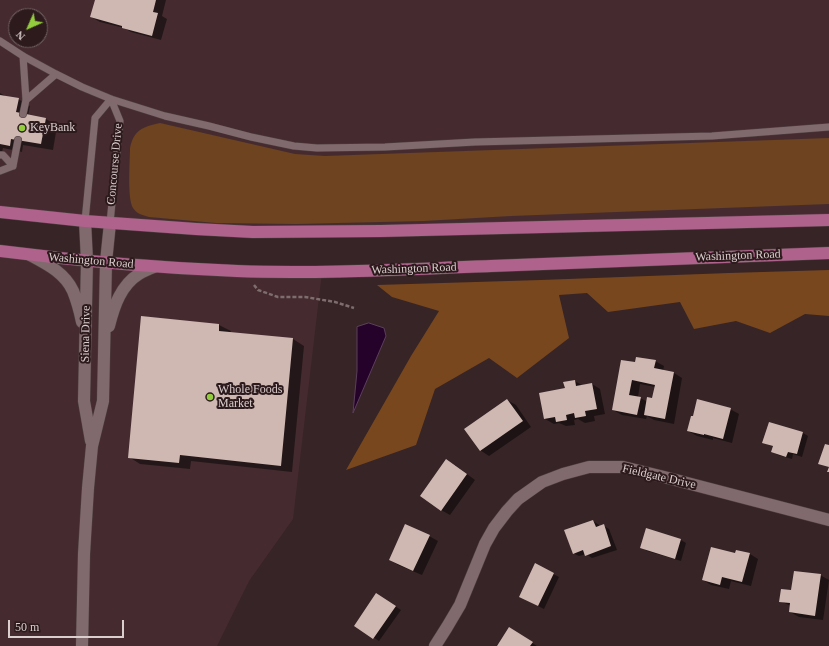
<!DOCTYPE html>
<html>
<head>
<meta charset="utf-8">
<style>
	body { margin:0 }
	#map { position:relative; width:829px; height:646px; overflow:hidden; background:#372426; font-family:Georgia,serif }
	canvas { display:block }
	.north { position:absolute; left:8px; top:8px; width:40px; height:40px; box-sizing:border-box; background:#2c1a1d; border:1px solid #726264; border-radius:50%; rotate:225deg; font-size:11px; font-weight:700; line-height:16px; text-align:center; color:#dbcecf }
	.north::after { content:''; display:block; margin:auto; width:14px; height:18px; background:#93cd3d; clip-path:polygon(50% 0,100% 100%,50% 72%,0 100%) }
	.scale { position:absolute; left:8px; top:620px; width:116px; height:18px; box-sizing:border-box; border:2px solid #dbcecf; border-top:0; padding-left:5px; font-size:12px; line-height:14px; white-space:nowrap; color:#dbcecf; -webkit-text-stroke:3px #2c1a1d; paint-order:stroke }
</style>
</head>
<body>
<div id="map">
<canvas width="829" height="646"></canvas>
<div class="north">N</div>
<div class="scale">50 m</div>
</div>
<script>
const context = document.querySelector('canvas').getContext('2d');
context.lineJoin = 'round';
function fillPath(path, color) { context.fillStyle = color; context.fill(path, 'evenodd'); }
function strokePath(path, color, width, dash) { context.strokeStyle = color; context.lineWidth = width; context.lineCap = dash ? 'butt' : 'round'; context.setLineDash(dash || []); context.stroke(path); }
function write(font, color, halo, rows, align = 'center') {
  context.font = font + ' Georgia,serif'; context.lineWidth = 4; context.setLineDash([]); context.textBaseline = 'middle'; context.strokeStyle = halo; context.fillStyle = color; for (const [text, x, y, turn = 0] of rows) {
    context.save(); context.translate(x, y); context.rotate((+turn || 0) * Math.PI / 180); context.textAlign = isNaN(turn) ? turn : align; if (halo) context.strokeText(text, 0, 0); context.fillText(text, 0, 0); context.restore();
  }
}
fillPath(new Path2D(`
	M0,0h829v220l-515,12 -314,-20zM16,16h24v24h-24z
	M0,251l322,21 -29,247 -44,62 -32,65h-217z`), '#452b2f');
fillPath(new Path2D(`
	M160,123l135,31 30,2 504,-18v66l-318,12 -87,5 -128,3 -80,-1 -67,-6c-7,-2 -12,-3 -16,-9 -6,-10 -3,-47 -3,-60 4,-18 12,-21 30,-25z`), '#6d4320');
fillPath(new Path2D(`
	M829,270v46l-24,-2 -35,19 -34,-12 -42,8 -14,-27 -72,10 -21,-19 -28,2 10,43 -52,40 -28,-20 -54,31 -19,56 -70,25 65,-114 28,-45 -47,-14 -15,-12 164,-5 188,-7z`), '#78471e');
const water = new Path2D(`
	M369,323l15,5 2,8 -33,77 4,-42v-44z`);
fillPath(water, '#25022a');
strokePath(water, '#5c3f5c', 1);
fillPath(new Path2D(`
	M96,0h70l-4,16 5,3 -6,21 -30,-8 -7,-4 -24,-6 -9,-5z
	M0,93l7,4 11,2 12,7 -2,10 18,3 11,7 -4,24 -30,-5 -1,7 -19,-4 -1,4 -2,-1z
	M142,317l77,8 12,6 -1,2 63,6 11,7 -12,126 -101,-11 -1,8 -50,-5 -11,-7z
	M655,361l9,5 -1,5 11,2 8,5 -8,46 -20,-4 -7,-4 -1,3 -24,-4 -9,-5 23,-47zM640,384l15,3 -2,12 -5,3 -10,-5z
	M575,381l8,5 9,-2 8,5 5,25 -11,2 1,5 -10,2 -7,-4 -4,1 1,5 -9,1 -7,-3 -5,1 -9,-5 21,-30z
	M507,400l9,5 15,22 -42,29 -9,-6z
	M730,409l9,5 -7,29 -19,-5v2l-16,-4 -9,-5z
	M803,433l5,3 -6,21 -9,-3 -1,5 -14,-4 -5,-3 1,-5 -10,-4z
	M455,465l20,15 -25,35 -9,-5z
	M593,521l6,4v2l5,-1 5,3 8,21 -25,8 -6,-4 -7,2 -6,-3z
	M646,530l35,10 5,3 -5,18 -34,-10 -6,-4z
	M429,536l9,5 -16,34 -24,-10 -8,-5z
	M750,554l8,5 -7,27 -20,-5 -2,8 -18,-4 -8,-5 32,-25z
	M536,565l23,12 -15,32 -18,-9z
	M820,575l9,5 -6,40 -24,-3 -9,-5 1,-6 -11,-5 12,-10z
	M382,598l19,12 -22,31 -24,-16z
	M518,634l19,12h-39z`), '#0007');
fillPath(new Path2D(`
	M95,0h61l-3,12 5,1 -6,23 -30,-8v-2l-32,-9z
	M0,95l19,3 -3,14 30,6 -5,26 -30,-5 -1,7 -10,-2z
	M141,316l78,8v7l74,7 -12,128 -101,-11 -1,8 -51,-5z
	M636,357l20,3 -2,8 20,4 -9,47 -21,-4 3,-18 5,1 3,-13 -23,-5 -3,15 12,2 -4,18 -25,-5 9,-50 14,2z
	M575,380l1,6 16,-3 5,26 -12,2 1,5 -11,2 -1,-5 -8,2 1,5 -11,2 -1,-5 -11,2 -5,-26 26,-5 -2,-6z
	M507,399l16,22 -43,30 -16,-22z
	M697,399l34,9 -8,31 -19,-5v1l-17,-4 4,-15h2z
	M769,422l34,10 -6,22 -9,-2 -2,5 -15,-5 2,-6 -11,-3z
	M825,444l4,1v27h-2l2,-5 -11,-3z
	M446,459l21,15 -26,37 -21,-15z
	M593,520l3,7 8,-3 7,22 -26,10 -2,-6 -10,4 -9,-24z
	M405,524l25,11 -17,36 -24,-11z
	M646,528l35,11 -6,20 -35,-11z
	M711,547l24,6 1,-3 14,3 -8,29 -20,-5 -2,8 -18,-5z
	M535,563l19,10 -16,33 -19,-9z
	M794,571l27,3 -6,42 -26,-4 1,-9 -11,-1 2,-13 10,1z
	M376,593l20,13 -23,33 -19,-13z
	M509,627l24,15 -3,4h-33z`), '#cfb8b2');
const lane = new Path2D(`
	M0,41l23,15 33,18 26,13 29,12 54,17 44,10 42,11 43,9 23,2 68,-1 90,-5 237,-6 117,-9
	M26,100l30,-26
	M23,114l3,-14 -3,-44
	M0,155h3l10,11
	M13,166l5,-26
	M0,171l13,-5
	M85,221l10,-103 16,-19 9,22 -10,102`);
const street = new Path2D(`
	M85,221l2,40 -3,140 7,40
	M30,255c17,9 35,18 43,36 4,10 7,21 9,31
	M109,326c5,-20 12,-41 30,-52 5,-3 10,-5 15,-7
	M82,646l2,-92 4,-66 4,-42 11,-45 3,-139 4,-39
	M435,646l12,-19 13,-22 25,-61 9,-16 13,-17 11,-12 24,-17 21,-8 26,-7h34l41,10 165,43`);
const primary = new Path2D(`
	M0,212l85,9 111,8 57,3 128,-1 448,-11
	M0,251c78,10 158,17 237,20 85,3 170,-2 254,-5 113,-4 225,-9 338,-13`);
strokePath(lane, '#4e3f41', 8);
strokePath(street, '#4e3f41', 13);
strokePath(primary, '#4e3f41', 13);
strokePath(new Path2D(`
	M254,285l4,5 20,7h27l30,5 19,6`), '#7d6d6e', 2.5, [4, 2]);
strokePath(lane, '#816a6d', 7);
strokePath(street, '#816a6d', 12);
strokePath(primary, '#af628b', 12);
for (const [x, y, r, color] of [
	[22,128,4,"#93cd3d"],
	[210,397,4,"#93cd3d"]
]) { const dot = new Path2D(); dot.arc(x, y, r, 0, 2 * Math.PI); context.fillStyle = color; context.fill(dot); strokePath(dot, '#2c1a1d', 1.5); }
write('12px', '#dbcecf', '#2c1a1d', [
	["KeyBank",30,128],
	["Whole Foods",218,390],
	["Market",218,404]
], 'left');
write('12px', '#dbcecf', '#2c1a1d', [
	["Concourse Drive",115,164,-85],
	["Washington Road",738,256,-2],
	["Washington Road",91,261,5],
	["Washington Road",414,269,-2],
	["Siena Drive",86,334,-89],
	["Fieldgate Drive",659,477,13]
]);
</script>
</body>
</html>
